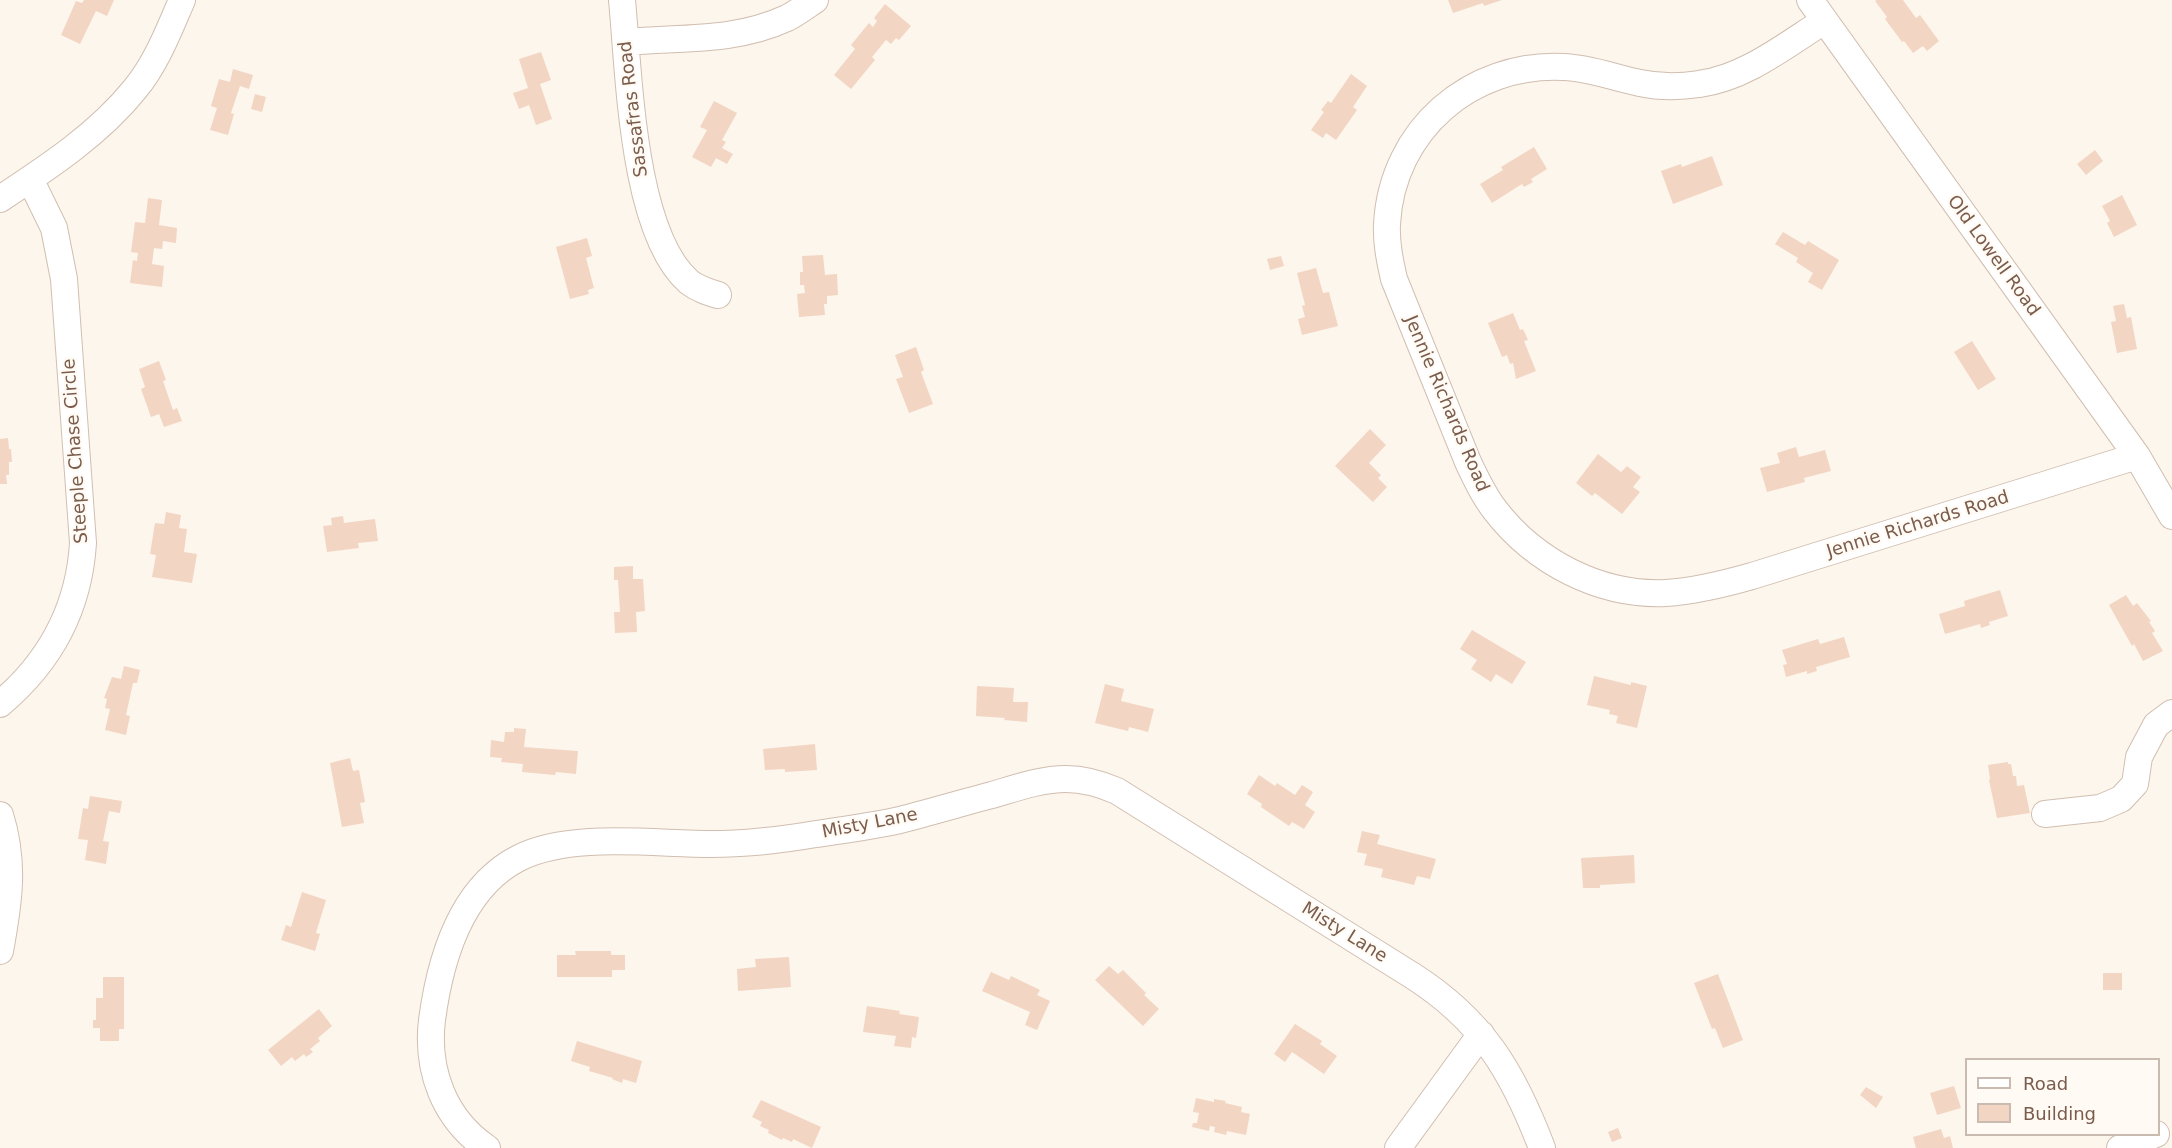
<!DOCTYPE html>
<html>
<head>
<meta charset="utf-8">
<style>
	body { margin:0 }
	#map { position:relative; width:2172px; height:1148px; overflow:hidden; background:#fdf6ec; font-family:"DejaVu Sans",sans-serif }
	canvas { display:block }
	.legend { position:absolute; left:1965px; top:1058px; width:195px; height:78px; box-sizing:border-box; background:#fffaf3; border:2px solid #cabbb1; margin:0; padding:8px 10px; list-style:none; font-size:18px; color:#7a5c4d }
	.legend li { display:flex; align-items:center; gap:12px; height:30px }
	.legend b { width:30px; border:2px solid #cabbb1 }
</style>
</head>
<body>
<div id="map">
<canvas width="2172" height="1148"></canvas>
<ul class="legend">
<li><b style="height:8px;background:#fff"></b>Road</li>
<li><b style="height:16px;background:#f3d5c3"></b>Building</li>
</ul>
</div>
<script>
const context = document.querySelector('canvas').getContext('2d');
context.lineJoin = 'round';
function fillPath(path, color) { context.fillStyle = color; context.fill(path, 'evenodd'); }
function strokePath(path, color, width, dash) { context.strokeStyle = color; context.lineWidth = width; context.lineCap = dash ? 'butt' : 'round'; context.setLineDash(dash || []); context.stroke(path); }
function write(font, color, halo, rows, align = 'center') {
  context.font = font + ' "DejaVu Sans",sans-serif'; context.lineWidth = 4.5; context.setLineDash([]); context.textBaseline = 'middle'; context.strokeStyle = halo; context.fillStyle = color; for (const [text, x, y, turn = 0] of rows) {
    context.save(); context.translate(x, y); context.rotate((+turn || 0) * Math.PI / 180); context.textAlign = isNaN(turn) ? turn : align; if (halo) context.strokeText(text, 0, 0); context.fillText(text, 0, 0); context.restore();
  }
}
fillPath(new Path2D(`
	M84,0h30l-7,16 -11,-5 -16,33 -19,-9 15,-34 6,2z
	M1448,0h54l-18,6 -1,-3 -30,10z
	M1877,0h26l13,18 4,-3 19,26 -12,10 -4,-5 -10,7 -9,-12 -2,1 -17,-23 2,-2 -12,-16z
	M885,4l26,22 -12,14 -3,-2 -5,6 -5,-4 -14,17 3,3 -24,29 -17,-14 21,-26 -4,-4 18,-22 4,4 4,-6 -3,-3z
	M541,52l10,28 -11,4 12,35 -16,6 -7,-20 -10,4 -6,-16 15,-5 -9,-29z
	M233,69l20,6 -4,14 -9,-3 -9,27 3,1 -6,21 -18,-5 7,-22 -6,-2 8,-27 11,3z
	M1351,74l16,12 -14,21 4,3 -21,30 -10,-7 -3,5 -12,-8 13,-18 -3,-2 7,-9 3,2z
	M255,94l11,3 -4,15 -11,-3z
	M714,101l23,12 -15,27 4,2 -4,6 11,6 -6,10 -11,-6 -5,9 -19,-10 15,-27 -7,-3z
	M1534,147l13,22 -16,10 2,3 -9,5 -2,-3 -30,19 -12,-19 23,-14 -2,-3z
	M2095,150l8,11 -17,14 -9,-11z
	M1712,156l11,29 -50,19 -12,-33 20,-7 1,3z
	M2122,195l15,30 -23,12 -7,-14 3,-2 -8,-15z
	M148,198l14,2 -3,25 18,3 -1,15 -13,-2 -1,8 -8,-1 -2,16 12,2 -2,21 -32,-4 3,-23 4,1 1,-8 -7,-1 4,-30 10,1z
	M1783,232l22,13 3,-4 31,19 -17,30 -14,-8 5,-9 -17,-11 2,-4 -23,-14z
	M587,238l5,18 -6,2 8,30 -6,2 1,4 -19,5 -14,-52z
	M823,255l2,20 12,-1 1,21 -11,1v8h-3l1,11 -26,2 -2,-23 8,-1 -1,-8h-4v-13h3l-1,-16z
	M1281,256l3,10 -14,4 -3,-11z
	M1316,268l7,25 6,-1 9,34 -36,9 -4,-16 7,-2 -3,-11 3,-1 -8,-32z
	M2124,304l3,14 4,-1 6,32 -20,4 -6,-31 5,-1 -3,-15z
	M1513,313l7,17 3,-1 5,11 -4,1 12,30 -20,8 -3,-16 -3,1 -3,-9 -5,2 -14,-34z
	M1972,341l24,38 -18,11 -24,-38z
	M916,347l8,23 -3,2 12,32 -24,9 -13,-34 7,-2 -8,-22z
	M159,361l7,19 -3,1 10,29 4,-2 5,13 -18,6 -5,-13 -8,3 -10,-28 4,-2 -6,-18z
	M1370,429l16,16 -17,18 12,12 -3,3 9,9 -14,15 -38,-36z
	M8,438l1,11h2l1,13h-3v13h-3l1,9h-7v-45z
	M1796,447l3,10 26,-7 6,21 -27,7 1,4 -38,10 -7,-24 20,-5 -3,-10z
	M1598,454l23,18 6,-6 14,11 -8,10 7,5 -18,22 -27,-21 -3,3 -16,-13z
	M166,512l15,3 -2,13 8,1 -3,23 13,2 -5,29 -40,-6 4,-22 -6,-1 5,-31 9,1z
	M343,516l1,7 31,-4 3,22 -20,2 1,5 -32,4 -4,-26 9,-1 -1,-7z
	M633,566v13h10l2,32 -9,1 1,20 -22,1 -1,-21h6l-2,-32h-4v-13z
	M2000,590l8,26 -19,6 1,3 -9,3 -1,-4 -35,10 -6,-20 26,-8 -1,-5z
	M2126,595l7,11 4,-3 14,18 -2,1 6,9 -3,2 11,18 -20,10 -9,-17 -2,2 -23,-41z
	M1472,630l54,32 -14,22 -16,-10 -5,8 -20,-13 6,-9 -17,-11z
	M1844,637l6,20 -34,10 1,4 -10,3v-3l-21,6 -3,-12 4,-1 -5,-14 36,-11 2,5z
	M124,666l16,4 -3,13h-4l-7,32 4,1 -4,19 -21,-5 5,-21 -5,-1 2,-9 -3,-1 8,-21 9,2z
	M1594,676l37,9v-3l16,4 -10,42 -21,-5 2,-7 -9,-2 1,-4 -23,-5z
	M1105,684l19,5 -3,12 33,8 -6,23 -19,-5 -1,4 -33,-8z
	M977,686l37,2 -1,14h15l-1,20 -23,-2 1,-2 -29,-2z
	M514,728l12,1 -2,18 54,4 -2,23 -20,-2 -1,3 -33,-3 1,-8 -22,-2 1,-4 -12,-1 1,-17 13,2 1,-10h9z
	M815,744l2,26 -32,2v-3l-20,1 -2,-21z
	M350,758l3,13 6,-1 6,32 -5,1 4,20 -22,4 -12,-64z
	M2008,762v2h3l2,12h3l1,10 7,-1 6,28 -33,5 -8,-38 1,-1 -2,-14z
	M1259,775l16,11 2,-3 18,12 7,-10 11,7 -8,13 10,7 -11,17 -12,-7 -3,4 -28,-19 1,-3 -15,-10z
	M90,796l32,5 -2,12 -11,-2 -6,30 6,1 -3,22 -21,-4 3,-20 -10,-1 5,-31 5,1z
	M1362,831l18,4 -3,9 59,15 -6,20 -13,-3 -3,9 -33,-8 2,-8 -19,-4 3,-11 -10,-2z
	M1634,855l1,28 -35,2v3h-17l-2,-30z
	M302,892l24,8 -10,33 4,1 -5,17 -34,-11 5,-15 5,2z
	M575,951h36v4h14v15h-13v7h-55v-22h19z
	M789,957l2,30 -53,4 -1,-22 19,-2 -1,-8z
	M1109,966l9,8 5,-4 23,23 -2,2 15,14 -16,17 -48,-46z
	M991,972l18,8 2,-4 29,14 -3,5 13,6 -13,29 -12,-5 5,-13 -48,-21z
	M2103,973h19v17h-19z
	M1718,974l25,66 -20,8 -8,-20 -3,1 -18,-46z
	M103,977h21v52h-5v12h-19v-13h-7v-8h3v-22h7z
	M867,1006l33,5 -1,3 20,3 -3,21 -4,-1 -1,11 -17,-2 2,-10 -33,-4z
	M319,1009l13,17 -14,12 2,3 -10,8 3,3 -7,5 -2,-3 -9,7 -3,-4 -11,9 -13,-16z
	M1295,1024l27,17 -2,3 17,12 -13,18 -32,-22 -7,10 -11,-8z
	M577,1041l65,20 -6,22 -13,-4 -1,4 -10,-4 1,-1 -24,-7 1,-4 -19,-6z
	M1954,1086l7,22 -24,7 -7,-22z
	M1866,1087l17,10 -7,11 -16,-13z
	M1196,1098l18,4v-3l12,2 -1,2 17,4 -1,5 9,2 -4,21 -19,-4 -1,4 -12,-3 1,-5 -5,-1 -1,5 -17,-4 1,-4h4l2,-10 -6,-1z
	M761,1100l60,27 -9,21 -19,-9 -1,3 -9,-4 -1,2 -14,-7 1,-3 -9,-4 2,-4 -10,-5z
	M1618,1128l4,10 -10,4 -4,-10z
	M1941,1129l3,9 6,-2 3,12h-37l-3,-11z`), '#f3d5c3');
const minor = new Path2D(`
	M622,0c7,73 10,232 67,282 9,7 19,10 29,13
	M1810,0l327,456 35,60
	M1824,21c-38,24 -79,57 -125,63 -19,3 -40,3 -59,-1 -25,-5 -50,-15 -76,-16 -93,-5 -172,63 -177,157 -1,19 3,37 7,55l74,183c8,17 16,34 27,48 40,52 105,86 171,83 30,-2 58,-9 86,-17l385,-120
	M626,42c56,-5 109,0 161,-24 10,-5 19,-12 28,-18
	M0,199c47,-31 99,-65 135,-110 21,-25 34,-59 47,-89
	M0,704c50,-42 79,-96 83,-161l-19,-264 -10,-51 -24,-49
	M2045,814l55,-6 21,-9 14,-15 4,-27 17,-32 16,-12
	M0,815c15,48 9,87 0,136
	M487,1148c-43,-29 -61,-78 -55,-128 8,-60 28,-132 87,-162 51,-26 135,-14 192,-14 35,0 70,-4 105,-10 28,-4 57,-8 84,-14 31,-8 61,-17 92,-25 24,-7 49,-16 74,-16 17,0 35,5 51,12l296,185c70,45 100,96 129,172
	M1398,1148l83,-114
	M2120,1148l36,-14`);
strokePath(minor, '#d1beb0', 28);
strokePath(minor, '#fff', 26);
write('18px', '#7a5c4d', '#fffaf3', [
	["Sassafras Road",634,109,-97],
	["Old Lowell Road",1993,256,54],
	["Jennie Richards Road",1446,404,67],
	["Steeple Chase Circle",76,451,-94],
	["Jennie Richards Road",1918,525,-17],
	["Misty Lane",870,824,-11],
	["Misty Lane",1344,933,32]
]);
</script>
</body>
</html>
